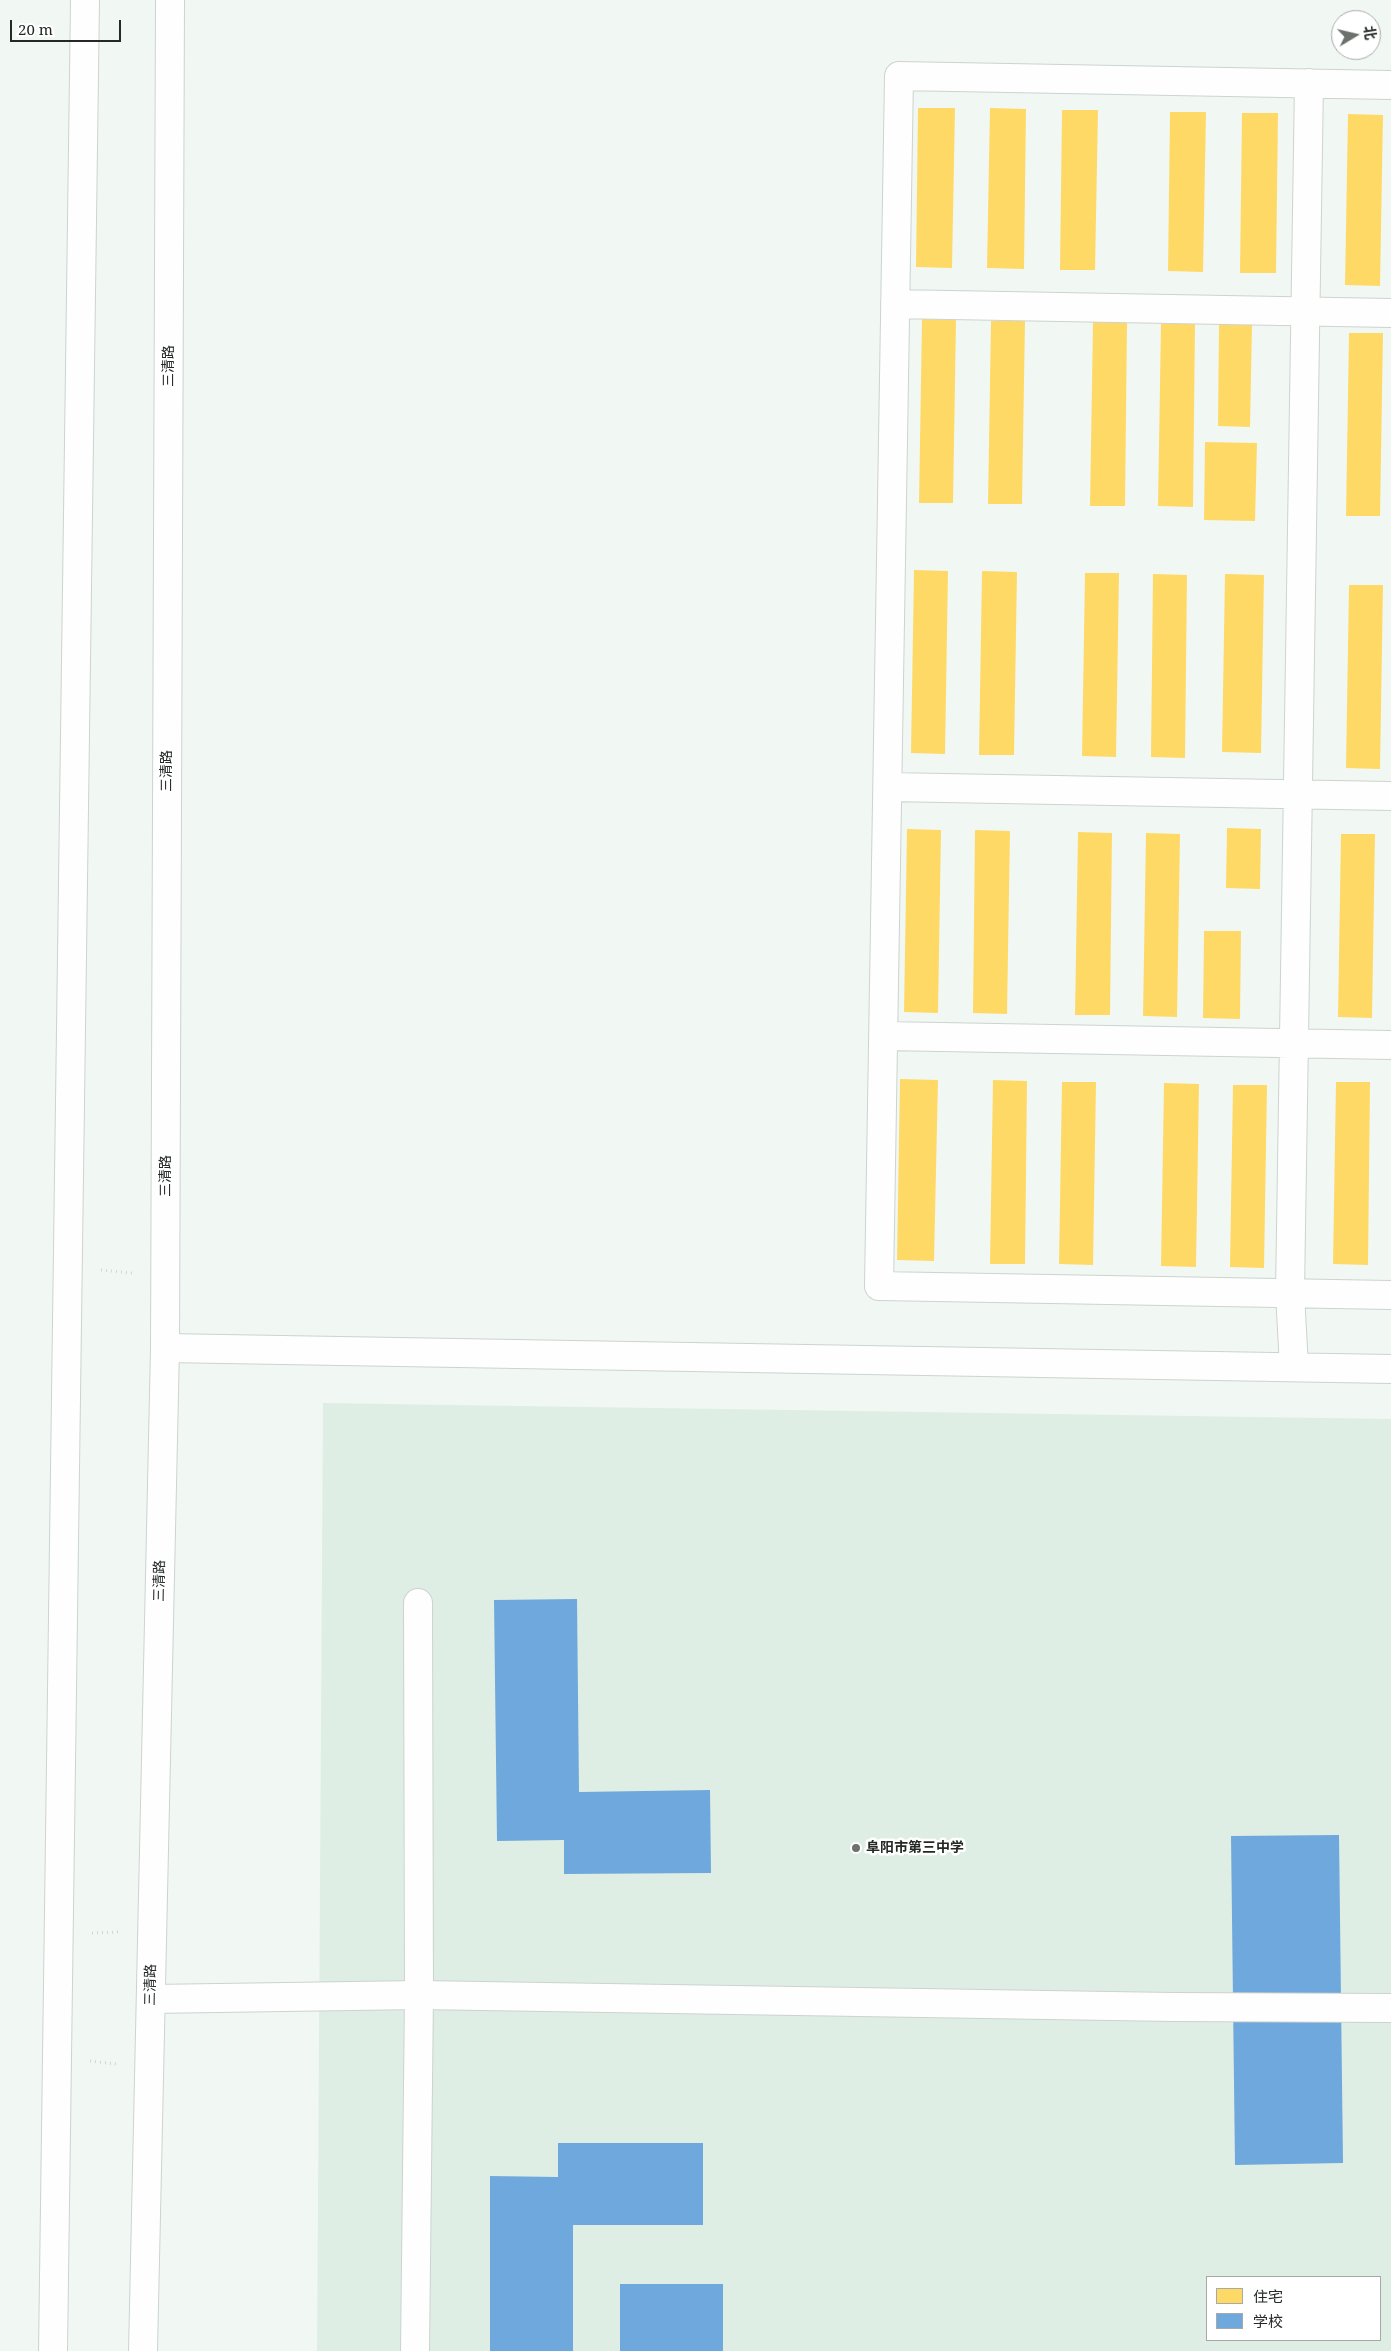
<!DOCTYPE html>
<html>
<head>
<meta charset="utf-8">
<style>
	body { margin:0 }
	#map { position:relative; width:1391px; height:2351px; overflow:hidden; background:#f1f8f4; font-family:"Noto Serif","Noto Sans SC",serif }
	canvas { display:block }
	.legend { position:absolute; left:1206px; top:2276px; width:175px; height:65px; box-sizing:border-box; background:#fff; border:1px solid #a7a9a8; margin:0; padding:6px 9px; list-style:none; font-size:15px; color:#242926 }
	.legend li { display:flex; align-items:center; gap:10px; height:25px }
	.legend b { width:25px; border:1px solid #a7a9a8 }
	.north { position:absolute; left:1331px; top:10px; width:50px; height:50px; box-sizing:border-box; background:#fff; border:1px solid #a7a9a8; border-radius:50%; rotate:81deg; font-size:14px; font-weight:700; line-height:20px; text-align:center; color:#242926 }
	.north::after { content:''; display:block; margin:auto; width:18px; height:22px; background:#6c716e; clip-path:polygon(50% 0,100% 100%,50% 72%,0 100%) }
	.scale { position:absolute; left:10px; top:20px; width:111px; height:22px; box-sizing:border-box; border:2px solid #242926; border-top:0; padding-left:6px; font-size:15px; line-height:18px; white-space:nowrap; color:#242926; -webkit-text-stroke:4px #fff; paint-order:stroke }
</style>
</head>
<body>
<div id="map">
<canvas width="1391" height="2351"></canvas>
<ul class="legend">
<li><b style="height:14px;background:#ffd966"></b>住宅</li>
<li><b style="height:14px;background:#6fa8dc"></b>学校</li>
</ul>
<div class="north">北</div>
<div class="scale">20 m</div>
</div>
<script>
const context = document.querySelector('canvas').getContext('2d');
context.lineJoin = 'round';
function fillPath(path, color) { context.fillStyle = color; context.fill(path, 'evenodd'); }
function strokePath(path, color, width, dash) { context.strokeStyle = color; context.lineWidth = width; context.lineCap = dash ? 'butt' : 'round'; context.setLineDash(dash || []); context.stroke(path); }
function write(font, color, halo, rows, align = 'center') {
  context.font = font + ' "Noto Serif","Noto Sans SC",serif'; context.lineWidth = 5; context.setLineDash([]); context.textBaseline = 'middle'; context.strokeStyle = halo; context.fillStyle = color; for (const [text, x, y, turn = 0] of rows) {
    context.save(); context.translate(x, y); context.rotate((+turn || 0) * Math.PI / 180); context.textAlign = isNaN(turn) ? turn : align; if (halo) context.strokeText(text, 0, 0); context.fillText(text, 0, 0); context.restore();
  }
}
fillPath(new Path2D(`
	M323,1403l1068,16v932h-1074zM1207,2277h173v63h-173z`), '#dfeee5');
fillPath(new Path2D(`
	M918,108h37l-3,160 -36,-1z
	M990,108l36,1 -2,160 -37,-1z
	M1062,110h36l-3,160h-35z
	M1170,112h36l-3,160 -35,-1z
	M1242,113h36l-2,160h-36z
	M1348,114l35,1 -3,171 -35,-1z
	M922,319l34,1 -3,183h-34z
	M991,321h34l-3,183h-34z
	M1093,322l34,1 -2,183h-35z
	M1161,324h34l-2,183 -35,-1z
	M1219,324h33l-2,103 -32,-1z
	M1349,333h34l-3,183h-34z
	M1205,442l52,1 -2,78 -51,-1z
	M914,570l34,1 -3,183 -34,-1z
	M982,571l35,1 -3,183h-35z
	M1085,573h34l-3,184 -34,-1z
	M1153,574l34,1 -2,183 -34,-1z
	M1225,574l39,1 -3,178 -39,-1z
	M1349,585h34l-3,184 -34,-1z
	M1227,828l34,1 -1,60 -34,-1z
	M907,829l34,1 -3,183 -34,-1z
	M975,830l35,1 -3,183 -34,-1z
	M1078,832l34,1 -2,182h-35z
	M1146,833l34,1 -3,183 -34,-1z
	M1341,834h34l-3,184 -34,-1z
	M1204,931h37l-1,88 -37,-1z
	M900,1079l38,1 -4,181 -37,-1z
	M993,1080l34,1 -2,183h-35z
	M1062,1082h34l-3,183 -34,-1z
	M1336,1082h34l-2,183 -35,-1z
	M1164,1083l35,1 -3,183 -35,-1z
	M1233,1085h34l-3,183 -34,-1z`), '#ffd966');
fillPath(new Path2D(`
	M577,1599l2,193 131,-2 1,83 -147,1v-34l-67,1 -3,-241z
	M1339,1835l4,328 -108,2 -4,-329z
	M558,2143h145v82h-130v126h-83v-175l68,1z
	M620,2284h103v67h-103z`), '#6fa8dc');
const minor = new Path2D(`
	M1391,85l-492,-9 -20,1210 512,9
	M895,304l496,9
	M888,787l503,9
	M884,1036l507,9
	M165,1348l1226,21
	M1294,1367l-4,-74 19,-1210
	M151,1999l268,-4 754,12 218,1
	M415,2351l4,-356 -1,-392`);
const major = new Path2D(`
	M53,2351l32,-2351
	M143,2351l22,-1003 5,-1348`);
strokePath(minor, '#cdd3cf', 30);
strokePath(major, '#cdd3cf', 30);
strokePath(new Path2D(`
	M101,1270l31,3
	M92,1933l26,-1
	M90,2061l26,3`), '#d2d5d3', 3, [1, 4]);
strokePath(minor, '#fdfefd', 28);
strokePath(major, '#fdfefd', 28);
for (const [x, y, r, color] of [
	[856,1848,5,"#6c716e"]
]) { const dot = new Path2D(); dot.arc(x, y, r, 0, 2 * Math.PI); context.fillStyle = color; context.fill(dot); strokePath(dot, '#fff', 2); }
write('14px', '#242926', '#fff', [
	["三清路",169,366,-90],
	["三清路",167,771,-90],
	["三清路",166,1176,-90],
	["三清路",160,1581,-89],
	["三清路",151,1985,-89]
]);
write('bold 14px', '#242926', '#fff', [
	["阜阳市第三中学",866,1848]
], 'left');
</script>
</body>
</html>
